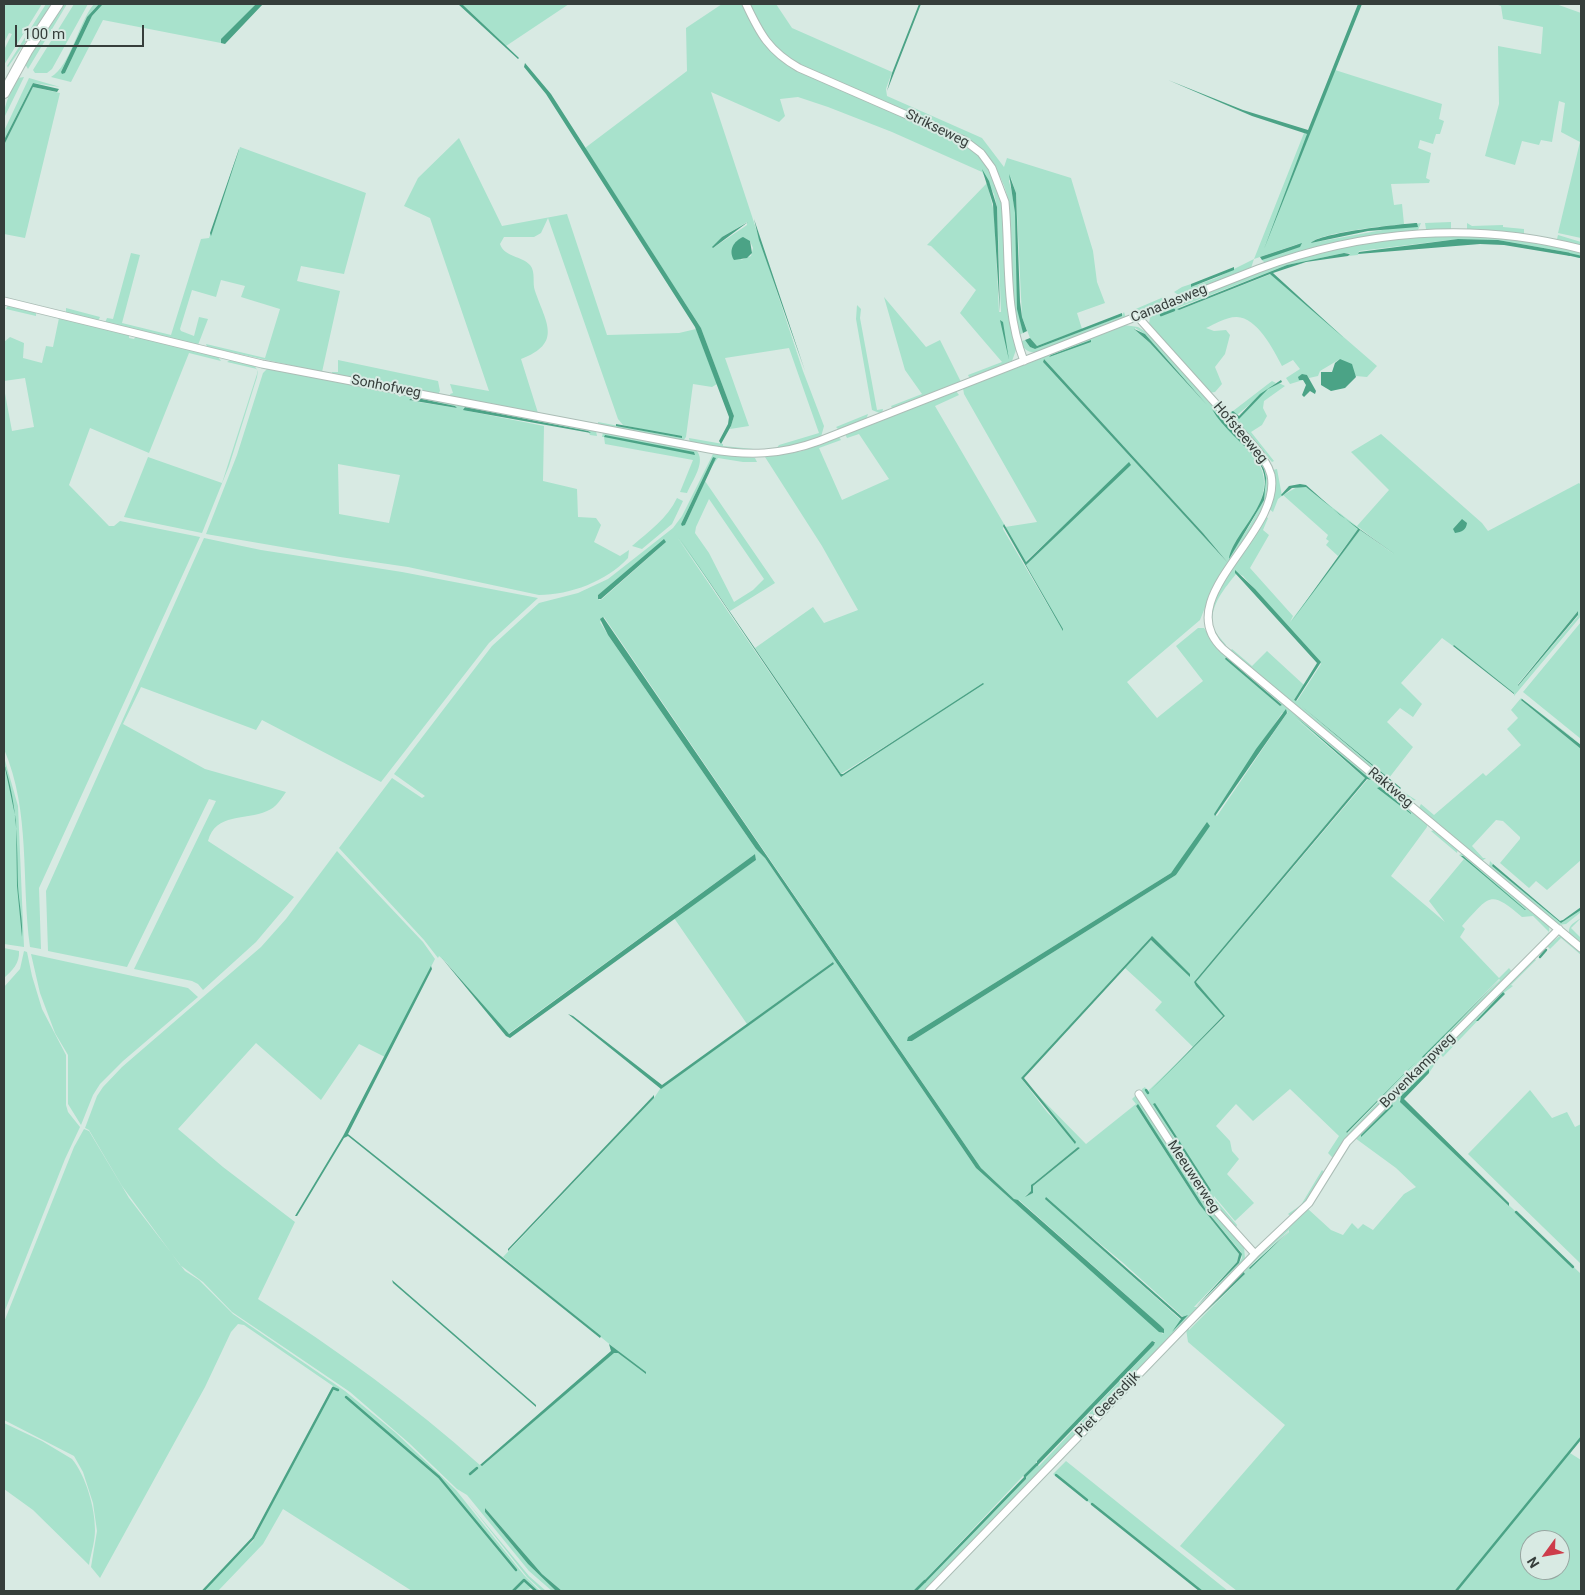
<!DOCTYPE html>
<html>
<head>
<meta charset="utf-8">
<style>
	body { margin:0 }
	#map { position:relative; width:1585px; height:1595px; overflow:hidden; background:#d8eae3; font-family:Roboto,sans-serif }
	canvas { display:block }
	.frame { position:absolute; inset:0; border:5px solid #363e3b; pointer-events:none }
	.north { position:absolute; left:1520px; top:1530px; width:50px; height:50px; box-sizing:border-box; background:#d8eae3; border:1px solid #97a5a0; border-radius:50%; rotate:238deg; font-size:14px; font-weight:700; line-height:20px; text-align:center; color:#363e3b }
	.north::after { content:''; display:block; margin:auto; width:18px; height:22px; background:#cd3d4b; clip-path:polygon(50% 0,100% 100%,50% 72%,0 100%) }
	.scale { position:absolute; left:15px; top:25px; width:129px; height:22px; box-sizing:border-box; border:2px solid #363e3b; border-top:0; padding-left:6px; font-size:15px; line-height:18px; white-space:nowrap; color:#363e3b; -webkit-text-stroke:4px #d8eae3; paint-order:stroke }
</style>
</head>
<body>
<div id="map">
<canvas width="1585" height="1595"></canvas>
<div class="frame"></div>
<div class="north">N</div>
<div class="scale">100 m</div>
</div>
<script>
const context = document.querySelector('canvas').getContext('2d');
context.lineJoin = 'round';
function fillPath(path, color) { context.fillStyle = color; context.fill(path, 'evenodd'); }
function strokePath(path, color, width, dash) { context.strokeStyle = color; context.lineWidth = width; context.lineCap = dash ? 'butt' : 'round'; context.setLineDash(dash || []); context.stroke(path); }
function write(font, color, halo, rows, align = 'center') {
  context.font = font + ' Roboto,sans-serif'; context.lineWidth = 4; context.setLineDash([]); context.textBaseline = 'middle'; context.strokeStyle = halo; context.fillStyle = color; for (const [text, x, y, turn = 0] of rows) {
    context.save(); context.translate(x, y); context.rotate((+turn || 0) * Math.PI / 180); context.textAlign = isNaN(turn) ? turn : align; if (halo) context.strokeText(text, 0, 0); context.fillText(text, 0, 0); context.restore();
  }
}
fillPath(new Path2D(`
	M4,4h38l-38,61v-15l8,-16 -3,-1 -5,10z
	M46,4h6l-44,63 -1,-1z
	M64,4h3l-39,65 -3,-5z
	M74,4h14l-36,65 -5,4h-12l-2,-3z
	M94,4h5l-12,13 -26,55 4,1 27,-57 11,-12h153l-34,35 -1,4 -118,-23 -32,62 -20,-5c20,-12 27,-54 43,-73z
	M462,4h107l-63,42z
	M722,4h21c10,24 21,44 43,60l176,78 15,12 13,15 11,27 6,106 9,48 -4,11 -42,18 -2,-4 34,-13 -42,-49 16,-23 -45,-44 -4,-1 60,-62 7,29 5,100h2l-4,-105 -3,-13 -13,-24 1,2 -90,-40 -64,-25 -30,-10 -18,2 5,17 -6,6 -68,-30 92,279 21,55 -3,11 -14,6 -31,6 3,-4 40,-12 -30,-85 -64,10 24,68 -19,3 4,-13 -33,-88 -116,-180 102,-77 -1,-43zM747,222v3l-34,23 9,-11zM750,241l3,7 -2,8 -10,4z
	M748,4h28l16,24 100,44 -6,17 1,7 95,42 22,29 3,-9 64,20 22,73 4,31 8,21 -28,10 5,16 -45,17 -7,-8 -8,-21 -6,-124 -5,-15 -2,3c14,49 3,102 14,152l-4,2 3,6 3,-1 5,7 5,2 86,-33 3,-4 2,6 -87,34c-7,1 -13,0 -17,-7 -17,-27 -9,-109 -14,-144 -3,-21 -15,-37 -29,-53l-179,-82 -28,-21z
	M1495,4h61l25,9v225l-23,-5 22,-91 -19,-10 4,-29 -6,-2 -7,41 -11,-2 -2,5 -17,-4 -7,24 -30,-9 14,-52 -1,-58 43,8 2,-27 -40,-8 -2,-13z
	M1335,70l107,34 -3,15 5,2 -4,13h-4l-3,10 -13,-4 -2,8 13,5 -5,25 4,2 -1,3 -38,1 3,21 8,-1 2,20c-18,2 -83,8 -93,19l110,-20 -3,7c-53,4 -103,16 -153,33l-3,-3 39,-17 -47,16 -3,9 -71,28 -6,-4 8,-5 9,-3v3l25,-9 38,-19 50,-126 3,1 -4,15 -39,99z
	M24,77l-20,41c0,-15 7,-27 14,-40z
	M29,78l31,9 -27,-4 -29,57v-9z
	M33,87l27,6 -35,145 -21,-4v-89z
	M459,138l43,88 65,-12 40,121 72,-2 17,-4 21,55 -5,3 -19,-3 -7,53 -3,4 -85,-16v-3l84,16 -59,-13 -5,-6 -70,-201 -7,15 -7,4h-30l-4,7c4,13 22,12 30,21 6,7 2,18 5,26 11,32 28,52 -14,68l17,54 -87,-16 -1,-3 3,-1 -3,-9 39,7 -59,-173 -26,-12 14,-28z
	M240,147l126,46 -22,81 -43,-8 -4,15 43,10 -18,81 -115,-25 -1,-3 59,14 15,-49 -39,-12 4,-11 -24,-6 -5,17 -24,-7 -12,39 1,2 13,5 5,-19 9,2 -10,26 -93,-22 2,-5 6,1 18,-66 9,2 -18,68 49,12 30,-96 8,-1z
	M1451,222v7h-25l-1,-6z
	M1467,223l5,3 31,-1v2l21,2v5l-57,-5z
	M1457,235l67,5 57,12 -2,6 -9,-2 -4,-4 -68,-12 -40,-1 -99,12 -1,4 -10,1 2,-3h-6l-57,12 -110,43 2,2 92,-36 106,92 -10,11 -11,-1 -16,-17 -20,12 -2,5 -9,2 -2,-3 -4,5 -13,4 -4,-6 14,-9 -7,-9 -11,6c-8,-16 -26,-50 -46,-49 -10,0 -21,7 -30,11l8,3 12,-1 4,5 -5,19 -10,13 7,17 -7,8 -6,1 -60,-69 1,-7 4,-3c59,-25 119,-51 182,-66 40,-10 80,-11 121,-13z
	M1558,235l23,7v4l-24,-7z
	M1166,296l-4,7 -29,11 -2,-3z
	M884,297l42,50 14,-7 21,42 -68,28 -2,-4 31,-12 -17,-24z
	M8,305l28,7v4l-30,-7z
	M857,305l4,4 -1,9 17,92 6,-1 -1,5 -10,-4 -16,-91z
	M66,308l34,9 -2,4 -32,-8z
	M59,318l70,17v3l5,1 2,-3 82,21 3,4 -32,-8 -40,100 -59,-25 -21,57 40,41h5l6,-5 80,16 -161,351 2,61 -11,-2c-9,-66 1,-135 -26,-198v-361l8,43 22,-4 -9,-49 -21,3v-39l6,-5 14,6 -1,15 19,5 4,-17 7,1z
	M1124,325l14,2 10,6 110,121c11,22 13,31 5,55l-53,86 -10,25 -73,62 30,36 46,-37 -27,-35 22,-18h6l15,21 208,174v4l-36,49 54,46 -16,-21 35,-42 62,51 -67,-55 5,-2 84,71c5,10 -5,19 -13,24l14,-16 -16,-16 -11,1c-33,-28 -32,-21 -60,9l3,3 -5,8 39,41 10,-10 3,4 -179,186 -5,-5 11,-17 -49,-47 -37,32 -17,-17 -20,22 14,15 2,10 7,8 -12,15 27,29 -19,18 -21,-25v2l23,27 -2,5 -17,-17 -75,-118 -1,-6 3,-2 4,7 -1,-3 77,-74 -29,-35 172,-203 3,2 -77,-64 71,61 -171,204 29,34 -30,31 -38,-37 7,-8 -37,-34 26,-28 39,36 -39,-39 -130,141 26,34 29,30 -48,-57 58,59 50,-40 -4,-5 5,-5 72,113 35,39 1,13 -318,332h-10v-2l-4,2h-351l-20,-17 -57,-66v4l43,52 28,27h-4l-23,-20 -62,-76 -10,-6 -48,-46 -59,-51 -118,-80 -29,-30 -23,-17 -58,-79 -33,-56 -4,-2 12,-32 6,-9 19,-20 139,-120 25,-28 51,-68 86,91 12,17 -50,98 -26,-13 -38,56 -65,-57 -78,86 45,38 72,55 -37,77c79,51 153,104 223,167l132,-113h5l28,21 -143,-117 151,-159 6,-9 174,-125 -1,-2 -86,62 -73,-106 82,-58 -1,-6 -247,180 -62,-72 -7,-6 -1,2 -14,-18 -85,-92 53,-70 30,20 3,-2 -31,-22 98,-128 47,-43 39,-10 30,-14 65,-51 9,-12 31,-62 42,4 2,4h-14l-25,-4 -6,8 4,-8 -3,-1 -32,67 4,1 20,-44 70,102 -45,28 -53,-74 164,240 143,-93 -143,90 -86,-126 58,-41 11,16 34,-13 -36,-64 -57,-89 37,-6 37,-14 2,3 -22,8 23,52 47,-21 -30,-45 -12,4 -2,-4 111,-43 3,4 -24,11 69,118 -1,5 60,102 -37,-66 105,-102 -106,99 -20,-35 32,-5 -73,-128 -1,-6zM1135,328l10,6 62,71 -57,-62 -15,-13zM1044,359l159,174 25,30 -185,-201zM1242,443c7,3 12,10 16,16 21,34 -12,71 -30,99 14,-26 49,-62 31,-94 -4,-8 -12,-15 -17,-21zM709,499l55,80 -11,11 -19,12 -25,-49 -14,-20 1,-6zM666,542l-64,57 -3,1 -1,-5zM604,617l377,551 33,31 3,2 2,-1 141,125 4,4 -1,5 -187,-166 -211,-310 -9,-9 -148,-214 -8,-13zM1225,658l1,-1 56,48 -2,1zM1288,712l-1,1 -70,103 -3,-2 68,-101zM1210,824l-34,51 -264,166 -4,-4 263,-164zM1499,979l1,1 -78,77zM1416,1063l-68,70h-2v-1zM1154,1103l57,87 -1,1 -35,-52zM1137,1104l69,106 35,42 1,6 -3,5 -42,44h-3l43,-45 2,-8 -40,-50 -63,-98zM1078,1147l2,1 -47,38v7l-8,3 6,-5 3,-8zM1045,1198l77,64 61,55 4,-2 -6,5zM1152,1341h3l-1,4 -115,121 -3,-3 1,-2zM1023,1476l3,3 -101,104h-3z
	M230,360l23,5c5,4 5,7 4,12l-28,89 -27,67 -78,-16 24,-60 74,26 35,-109v-5l-30,-7z
	M338,360l100,21 2,10 -2,3 -106,-20v-2h6z
	M268,368l125,24 7,5 4,-3 192,37 1,5 -7,-1 -2,-4 -125,-24 5,4 76,15 -1,55 34,8 1,28 18,1 5,7 -7,17 26,14 9,-6 -1,8c-21,23 -58,37 -89,37l-131,-28 -68,-10 -134,-23 31,-79 26,-82zM413,397l42,9 2,2 -45,-7 -3,-2zM338,464l62,11 -11,48 -50,-9z
	M1272,381l4,2 -39,32 -4,-4z
	M1279,383l6,3 -21,15 -1,7 4,8 -5,9 -11,7 23,29 -2,1 -43,-48 2,-2 7,7 30,-30z
	M868,414l-2,6 -27,10 -3,-3z
	M603,432l93,18c11,11 -4,31 -9,43l-7,-1 13,-32 -88,-16 -1,-7h-2z
	M1381,434l101,89 6,8 91,-48 2,2v131l-67,80v-3l-60,-48 -1,1 -11,-8 -41,45 21,21 -9,13 -13,-9 -13,14 26,25 -24,31 -89,-73 102,86 14,9 -6,1 -180,-150 2,-2 20,17 15,-15 37,34 -10,15 3,1 24,-37 -78,-88 -8,-4 1,2c-10,13 -27,31 -23,52 1,6 9,14 13,19l-2,2c-6,-7 -13,-18 -14,-28 0,-25 41,-80 55,-103l3,2 -5,12 6,5 -19,33 43,48 -3,6 70,-92 35,25 -38,-29 32,-36 -38,-38zM1578,611v5l-60,70v-2z
	M689,438l34,6v2l41,4 -23,1 -51,-8z
	M1277,469l5,27 -4,3 -5,13 -4,-3 6,-17 -2,-22z
	M1299,486l7,1 53,41 -21,28 -12,-11 3,-4 -3,-2 2,-4 -45,-40z
	M677,498l6,3 -11,23 -30,25 -10,-3c17,-15 35,-27 45,-48z
	M204,538l57,12 141,22 136,26 -49,45 -108,139 -119,-62 -6,10 -115,-43 -18,37 82,45 81,23c-5,7 -10,16 -19,19 -22,10 -51,1 -59,30l86,56 -38,45 -53,48 -5,-6 -6,-3 -58,-12 82,-168 -7,-2 -82,168 -79,-16 -2,-60z
	M1581,622v117l-58,-47z
	M1521,698l60,46 -60,-44 60,49v111l-34,30 -11,-9 -7,7 -29,-25 20,-24v-2l-17,-16 -7,-1 -24,26 11,12h3l-4,3 -63,-53 2,-4 13,11 49,-42 3,3 35,-31 -14,-16 11,-11 -7,-8z
	M4,757l14,49 6,141 -20,-3z
	M1435,830l23,18 -1,5 -26,-22z
	M1490,861l3,3 -1,2 69,57 20,-13v2l-15,12 -8,1 -69,-58z
	M1581,918l-10,10 10,10v6l-12,-11c-1,-8 6,-11 12,-15z
	M1561,935l20,16v4l-20,-17 -11,11 -3,-3z
	M4,948l15,3c1,12 -7,20 -15,27z
	M24,951l3,1 5,24 10,33 24,46v50l2,7 12,15 -15,32 -61,154v-326l16,-18z
	M31,954l157,34 10,9 -75,64 -23,23 -7,11 -12,30 -13,-21v-49l-13,-22 -15,-40z
	M1534,959l2,1 -25,25 2,1 -8,6 -62,65 -2,-2 -12,18v-3l-30,30 182,174v165l-11,14 11,7v131h-344l-57,-45 105,-121 -97,-83 -2,-13 59,-62 63,-58 23,21 12,5 9,-12 6,6 5,-5 10,6 31,-36 12,-7 -20,-19 -41,-30zM1289,1230v2l-40,36v-1zM1243,1271l2,3 -56,56 -1,-2zM1530,1540h30v30h-30z
	M1530,1090l22,28 15,-6 8,15 6,-3v140l-113,-110z
	M84,1129l5,2 40,67 56,73 14,9 34,34 112,77 51,42 60,57 68,85 16,16h-5l-4,-3 -4,3h-115l-129,-82 -20,35 -45,47h-16l51,-50 80,-155 -89,-61 -6,-1 -7,8 -26,55 -105,191 -9,-11 6,-36 -4,-28 -10,-31 -9,-16 -70,-36v-98l70,-175z
	M1322,1170l2,2 -20,33 -12,12 -4,-3 13,-9z
	M4,1423l38,18 30,18c14,17 23,49 23,71 0,12 -4,23 -6,35l-56,-55 -29,-21z
	M1066,1461l162,130h-27l-148,-117z
	M467,1501l62,75 17,15h-4l-15,-14z`), '#a8e2cc');
fillPath(new Path2D(`
	M99,4h4l-11,12 -27,57 -3,1 -1,-2 26,-55z
	M256,4h7l-38,40 -4,-1v-4z
	M458,4h4l57,54 -1,1z
	M919,4h2l-34,87 5,-18z
	M1358,4h4l-98,245 43,-115 -55,-18 -84,-36 75,30 65,20z
	M525,63l26,31 150,234 33,88 -3,10 -10,18 -2,-3 9,-17 1,-7 -34,-90 -149,-233 -22,-27z
	M33,83l26,6 -2,3 -24,-5 -29,58v-5z
	M239,149v1l-28,86 -1,-3z
	M982,169l7,12 8,26 3,106 -7,-109z
	M1009,174l7,19 4,109 2,15 5,14 -4,2 -6,-24 -2,-96z
	M754,219l51,152 -46,-131z
	M748,222l-35,26 -1,-1 10,-10z
	M1417,223l1,4 -50,4 -57,12c8,-10 89,-19 106,-20z
	M743,237l7,4 2,12 -5,5 -13,2c-6,-10 0,-19 9,-23z
	M1458,239l40,1 68,12 4,1v3l-66,-11 -24,-1 -122,10 1,-2z
	M1302,243l-2,4 -38,13 -2,-3z
	M1344,253l6,1 -2,2 -42,6 -33,11 71,65 -74,-64 -91,36 -2,-1 110,-44z
	M1234,267v3l-43,17v-3z
	M1122,313v3l-87,33 -5,-2 -5,-7 5,-2 7,8z
	M1000,320l3,2 6,38z
	M1134,329l11,5 62,71 -57,-62z
	M1091,340v2l-42,15 2,-2z
	M1044,359l159,174 25,30 -185,-201z
	M1340,359l12,5 4,13 -11,11 -14,3 -10,-6v-13h11l3,-9z
	M1302,374l5,1 9,16 -1,3 -5,-3 -6,6 -2,-2 4,-10 -3,-5h-4l-1,-3z
	M1281,380l1,2 -14,7 -29,30 -8,-7 2,-1 6,5 21,-22z
	M413,397l42,9 2,2 -48,-8z
	M465,407l123,24 3,2 -123,-22 -5,-1z
	M1212,409l44,47 8,13 2,9 -2,22 -35,59c4,-28 54,-62 29,-98 -14,-18 -36,-33 -46,-52z
	M616,424l66,12v2l-66,-12z
	M605,435l89,17 1,3 -91,-18z
	M713,457l3,1 -31,67 -3,1 -1,-2z
	M1129,462l2,3 -105,100 37,64v2l-60,-105 1,-2 22,38z
	M1300,484l6,1 34,30 56,40 -36,-25 -69,92 67,-93 -52,-42 -14,1 -10,8 -1,-1 8,-9z
	M1462,519l5,4c-1,7 -5,9 -12,10l-2,-4z
	M678,536l163,238h2l140,-91 1,1 -143,93z
	M664,539l2,3 -65,57h-3v-4z
	M1235,570l20,19 66,73 -25,39 -2,-1 23,-37 -82,-90z
	M1578,611v4l-60,71v-1z
	M603,617l378,551 33,31 4,1 142,125 4,4v4l-5,-1 -183,-164 -211,-310 -9,-9 -148,-214 -8,-16z
	M1454,645l60,48v1l-61,-48z
	M1226,657l56,48 -2,1 -55,-47z
	M1522,699l59,46v4l-60,-49z
	M1300,705l101,83 -1,1z
	M1286,709l1,4 -72,103 -1,-2 42,-65z
	M1295,716l76,64 -4,-1 -171,203 29,34 -74,74 72,-74 -27,-30 -2,-4 171,-204z
	M4,763c14,45 13,78 14,123 1,17 5,35 4,51l-5,-51 -1,-66z
	M1380,787l31,26v1l-34,-26z
	M1207,822l3,4 -34,49 -264,166h-5l1,-4 263,-164z
	M755,854l1,6 -246,178 -4,-2 -65,-79 68,77z
	M1461,856h2l63,54h-1z
	M1493,864l67,57 3,-1 18,-13v3l-20,13 -69,-57z
	M1152,936l38,38v3l-39,-37 -127,138 52,64 -1,2 -54,-66z
	M833,962l1,2 -173,125 -93,-75 5,2 89,69z
	M431,966l1,3 -84,165 253,202 -1,2 -252,-202 -4,2 -47,78h-2l48,-80z
	M1500,979l-77,79 -1,-1z
	M1503,992l2,2 -27,27h-2z
	M1416,1062l-69,71 -1,-1z
	M1429,1069v4l-25,26 105,104v3l-109,-104 1,-6z
	M654,1095v3l-146,153v-2z
	M1155,1103l56,87 -1,2 -57,-88z
	M1138,1104l68,106 36,44 -3,9 -44,45 42,-46 2,-8 -40,-50 -63,-98z
	M1392,1104l1,2 -32,31v-2z
	M1078,1147l2,1 -47,38v7l-8,4 6,-6v-6l3,-2z
	M1046,1197l136,120 6,-2 -16,17 9,-13 -136,-120z
	M1290,1230l-40,39 -1,-1z
	M1243,1271l2,3 -57,55z
	M392,1280l144,125v2l-143,-124z
	M1152,1341l3,1 -1,3 -117,121v-5z
	M609,1344l37,28v2l-28,-21h-4l-132,113 -2,-1 131,-114z
	M1026,1475v4l-101,104h-3z
	M485,1508l57,66 20,17h-6l-28,-27 -43,-52z`), '#4ba386');
strokePath(new Path2D(`
	M1568,254l13,3
	M1161,315l13,-5
	M1540,957l6,-7
	M1146,1090l2,3
	M1516,1212l57,55
	M346,1397l93,80 77,93
	M470,1474l7,-6
	M1056,1475l31,25
	M1025,1476l12,-12
	M1092,1504l109,87
	M203,1591l50,-53 80,-150 5,2
	M513,1591l11,-11 12,11
	M915,1591l10,-10
	M1456,1591l125,-153`), '#4ba386', 2.5);
const street = new Path2D(`
	M746,4c14,30 23,47 53,64l165,72 17,13 11,15 13,34c5,54 -1,107 19,159
	M4,301l258,63 447,85c39,7 72,6 110,-8l439,-172c105,-39 215,-48 323,-20
	M1137,316l117,130c7,9 14,18 17,29 12,58 -103,123 -48,174l358,299
	M1139,1094l71,110 45,50
	M929,1591l326,-337 54,-51 38,-61 212,-213`);
const secondary = new Path2D(`
	M4,93l23,-42 31,-47`);
strokePath(street, '#acbdb6', 9);
strokePath(secondary, '#acbdb6', 12);
strokePath(street, '#fff', 7);
strokePath(secondary, '#fff', 10);
write('14px', '#363e3b', '#d8eae3', [
	["Strikseweg",937,129,26],
	["Canadasweg",1169,304,-22],
	["Sonhofweg",386,387,11],
	["Hofsteeweg",1240,433,50],
	["Raktweg",1390,788,40],
	["Bovenkampweg",1418,1071,-45],
	["Meeuwerweg",1193,1177,57],
	["Piet Geersdijk",1108,1405,-46]
]);
</script>
</body>
</html>
